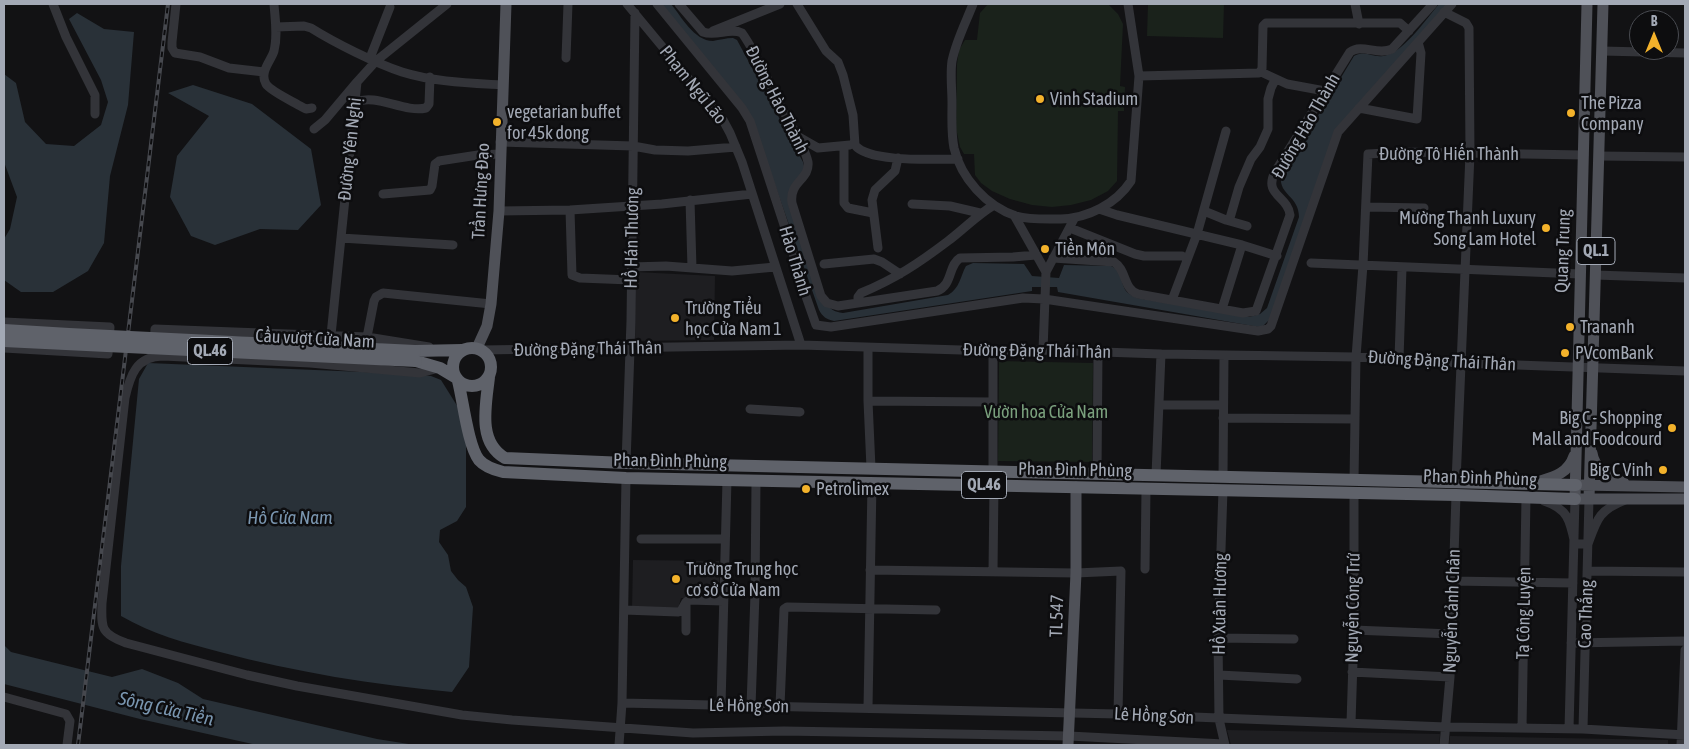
<!DOCTYPE html>
<html>
<head>
<meta charset="utf-8">
<style>
	body { margin:0 }
	#map { position:relative; width:1689px; height:749px; overflow:hidden; background:#121214; font-family:"Asap Condensed",sans-serif }
	canvas { display:block }
	.frame { position:absolute; inset:0; border:5px solid #a3a9b5; pointer-events:none }
	.north { position:absolute; left:1629px; top:10px; width:50px; height:50px; box-sizing:border-box; background:#0d0d0f; border:1px solid #494b51; border-radius:50%; rotate:0deg; font-size:14px; font-weight:700; line-height:20px; text-align:center; color:#a3a9b5 }
	.north::after { content:''; display:block; margin:auto; width:18px; height:22px; background:#f3b22b; clip-path:polygon(50% 0,100% 100%,50% 72%,0 100%) }
</style>
</head>
<body>
<div id="map">
<canvas width="1689" height="749"></canvas>
<div class="frame"></div>
<div class="north">B</div>
</div>
<script>
const context = document.querySelector('canvas').getContext('2d');
context.lineJoin = 'round';
function fillPath(path, color) { context.fillStyle = color; context.fill(path, 'evenodd'); }
function strokePath(path, color, width, dash) { context.strokeStyle = color; context.lineWidth = width; context.lineCap = dash ? 'butt' : 'round'; context.setLineDash(dash || []); context.stroke(path); }
function write(font, color, halo, rows, align = 'center') {
  context.font = font + ' "Asap Condensed",sans-serif'; context.lineWidth = 5; context.setLineDash([]); context.textBaseline = 'middle'; context.strokeStyle = halo; context.fillStyle = color; for (const [text, x, y, turn = 0] of rows) {
    context.save(); context.translate(x, y); context.rotate((+turn || 0) * Math.PI / 180); context.textAlign = isNaN(turn) ? turn : align; if (halo) context.strokeText(text, 0, 0); context.fillText(text, 0, 0); context.restore();
  }
}
fillPath(new Path2D(`
	M636,272l79,4 -1,64 -79,1z
	M633,560l86,1v37h-38l-3,11h-46z
	M1227,730l213,4 -1,11h-208z
	M1450,736l218,4v5h-219z`), '#1e1e21');
fillPath(new Path2D(`
	M988,4h120l10,10 5,10 -3,62 5,1 -1,24h-6l-1,70 -9,10 -17,9 -20,5 -19,2 -20,-2 -22,-6 -18,-8 -11,-8 -6,-8 -1,-21h-10l-4,-7 -4,-19 1,-64 2,-14 6,-10h12l3,-27z
	M1148,4h76l-1,34 -76,-2z
	M999,361l94,2 -1,99 -94,-1z`), '#1a221b');
fillPath(new Path2D(`
	M659,4h12c10,12 23,37 42,37 6,-1 13,-3 20,-3l4,2 66,122 2,8 -17,27 1,10 36,95c5,7 9,10 18,11l105,-18c12,-7 12,-18 18,-29l7,-3 51,1 8,12 27,2 5,-13 47,1c12,5 9,16 15,25 2,3 8,5 11,7l112,19 11,-3 7,-6 32,-91c0,-21 -20,-22 -18,-40l73,-121c14,-7 19,4 33,-1 18,-5 40,-37 52,-51h10l-113,125 -66,190 -7,7 -4,1 -201,-35 -1,-5h-25v4l-198,30c-8,-2 -11,-4 -15,-11l-64,-182z
	M77,13l27,16 30,3 -6,73 -18,71 -6,67 -16,28 -35,21h-32l-17,-12v-41l6,-10 7,-32 -13,-35v-88l12,9 9,39 21,22 28,2 27,-21 7,-23 -7,-22 -32,-61z
	M193,85l59,19 59,45 10,56 -23,25 -38,-1 -45,16 -24,-9 -21,-39 7,-41 32,-40 -41,-23z
	M148,363l263,11 20,2 10,4 25,40v87l-9,14 -17,9 -1,12 9,13 3,16 7,9 8,7 7,20 -4,60 -17,25c-78,-7 -157,-20 -232,-40 -35,-9 -68,-18 -99,-36v-50l18,-187z
	M4,645l7,7 101,25 30,-8 36,14 25,16 174,40 38,6h-158l-117,-26 -136,-35z`), '#293138');
strokePath(new Path2D(`
	M53,4l13,33 29,58v19
	M176,4l-4,38v6l3,5 25,4 29,11 35,4
	M274,4c1,15 4,31 0,47 -3,10 -15,21 -8,33 4,7 28,18 36,23l4,2 6,-1
	M627,4l96,116 7,13 12,29 59,183
	M657,4l85,104 8,13 41,125 10,36 15,43 15,2 192,-29 21,1 214,32 10,-2 3,-3 67,-194 114,-128
	M679,4l24,28c13,5 27,-5 39,1 15,21 27,50 39,74 8,14 24,40 27,55 2,18 -19,19 -16,41l29,93 6,7 11,3 99,-15c16,-6 11,-26 23,-33l53,-1 23,-2
	M797,4l29,47 12,11 5,13 10,40 2,30c13,18 81,14 103,14
	M973,4c-7,18 -17,37 -21,57 -2,13 0,28 0,42 0,15 -1,30 2,45 7,30 32,58 62,68 14,4 30,3 45,3 27,-1 55,-15 70,-38l8,-105 -11,-72
	M1355,4l4,20
	M1444,12l22,11 3,5 1,126 -14,328
	M276,27l28,-1 7,2c24,15 64,35 91,44 32,10 67,11 100,13
	M713,31l67,-27
	M1602,51l83,2
	M370,58l20,-51
	M566,58l2,-54
	M1261,72l26,12 38,7
	M1139,76l120,-3 3,-4 1,-43 3,-3h134l9,8
	M356,102c20,-9 48,11 70,6l3,-4 1,-27
	M1359,108l58,11 4,-66 -3,-11
	M314,129l11,-9 32,-38
	M797,136l21,12 32,-3
	M500,142l133,4 22,4 33,1 48,-4
	M844,146v57l4,5 25,5
	M1599,156l86,1
	M383,194l47,-4 2,-4 3,-22 4,-3 39,-6 22,-1
	M690,200l2,68
	M912,204l38,2 30,7
	M1366,207l58,1
	M1099,209l18,6 125,30 35,11
	M570,210l2,65 8,3 51,2
	M499,211l71,-1 92,-6 90,-10
	M1204,211l22,9 4,-2 9,-31 12,-28 9,-12 8,-18v-30l3,-11 4,-8
	M1014,215l32,57
	M1226,220l21,6
	M1070,228l65,26 9,2h38
	M341,238l112,7
	M878,248l-6,-48 3,-10 20,-19 3,-13
	M1053,258l61,4c13,8 9,27 24,32l105,19 13,-2 34,-96c-2,-19 -27,-20 -15,-43l75,-120c12,-9 28,4 42,-3l41,-45
	M1311,263l269,11
	M824,264l50,-5 8,3 18,12
	M631,267l35,-1 66,5 43,-4
	M1595,275l90,3
	M1172,300l25,-66 29,-103
	M858,302v-5l3,-4c34,-14 58,-30 87,-52 16,-12 29,-26 46,-36
	M1222,309l20,-64
	M4,322l106,5 -2,27 -104,-6
	M331,335l26,-253 19,-21 71,-57
	M367,337l7,-36 2,-4 7,-4 108,11
	M154,344l1,-15 212,8 62,10
	M868,348v53l3,67
	M482,350l319,-5 192,6 50,-1 118,4 195,3 105,6 224,8
	M1043,350l3,-78 28,-53
	M1399,359l3,-91
	M439,368l-19,5 -110,-10 -147,-7c-27,0 -33,20 -38,42l-23,205c-1,25 -1,31 24,40l121,32 50,11 165,29 50,5 181,13 91,-2 285,5 155,8
	M868,401l125,1
	M1159,405h64
	M750,409l50,3
	M1223,418l132,1
	M626,463l5,-142 4,-308
	M993,471v-120
	M1097,474l1,-122
	M1156,475l5,-121
	M1223,477l1,-122
	M1354,480l2,-123 7,-92 5,-111 34,-2 182,3
	M1223,490l-5,148 1,81 6,26
	M1544,501c24,8 26,19 31,43h13c9,-25 11,-34 37,-44
	M641,539h83
	M1145,569l1,-80
	M870,570l206,3 45,-2 -3,143
	M1588,571l97,1
	M993,572l1,-87
	M1453,581l120,2
	M624,610l54,2 3,-1 5,-9
	M1354,630l97,4
	M686,631v-29l3,-2 34,1
	M1218,638l76,1
	M1571,643l114,-2
	M1352,672l98,5
	M1219,675l78,4
	M4,697l62,17 4,7 -3,24
	M622,703l496,11 328,13 137,2 102,6
	M721,705l6,-225
	M751,706l4,-112 1,-113
	M780,706l4,-97 3,-2 149,3
	M868,708l4,-225
	M1351,723l3,-93v-137
	M1522,728l4,-231
	M1569,729l6,-230
	M1583,729l6,-230
	M619,745l3,-42 4,-225
	M1444,745l6,-68 6,-182
	M1681,745l4,-95`), '#333439', 9);
strokePath(new Path2D(`
	M1587,4l-12,495h110
	M477,348l10,-22 4,-22 8,-93 7,-207
	M1592,453c2,16 19,25 32,30
	M1537,482c16,-5 31,-8 37,-26
	M1582,485l103,2
	M1589,499l14,-495
	M1068,745l8,-172v-86`), '#4f5158', 11);
strokePath(new Path2D(`
	M453 367a19 19 0 1 1 38 0a19 19 0 1 1-38 0Z
	M415,351l47,-1
	M416,361l24,7 15,9
	M489,377c-3,28 -12,65 16,81l121,5 950,22
	M458,381c5,19 10,65 21,79 6,7 16,10 24,12l123,6 830,17 119,4`), '#5f626a', 12);
const rail = new Path2D(`
	M78,745l90,-741`);
strokePath(rail, '#46484e', 4);
strokePath(rail, '#0d0d0f', 2, [5.5]);
strokePath(new Path2D(`
	M4,330l65,4 346,17
	M4,341l412,20`), '#5f626a', 12);
for (const [x, y, r, color] of [
	[1040,99,5,"#f3b22b"],
	[1571,113,5,"#f3b22b"],
	[497,122,5,"#f3b22b"],
	[1546,228,5,"#f3b22b"],
	[1045,249,5,"#f3b22b"],
	[675,318,5,"#f3b22b"],
	[1570,327,5,"#f3b22b"],
	[1565,353,5,"#f3b22b"],
	[1672,428,5,"#f3b22b"],
	[1663,470,5,"#f3b22b"],
	[806,489,5,"#f3b22b"],
	[676,579,5,"#f3b22b"]
]) { const dot = new Path2D(); dot.arc(x, y, r, 0, 2 * Math.PI); context.fillStyle = color; context.fill(dot); strokePath(dot, '#0d0d0f', 2); }
for (const [x, y, w] of [
	[1596,251,38],
	[210,351,45],
	[984,485,45]
]) { const box = new Path2D(); box.roundRect(x - w / 2, y - 13.5, w, 27, 4); context.fillStyle = '#0d0d0f'; context.fill(box); strokePath(box, '#a3a9b5', 1); }
write('bold 16px', '#a3a9b5', null, [
	["QL.1",1596,251],
	["QL.46",210,351],
	["QL.46",984,485]
]);
write('18px', '#a3a9b5', '#0d0d0f', [
	["Phạm Ngũ Lão",693,85,51],
	["Đường Hào Thành",777,100,63],
	["Đường Hào Thành",1306,126,-60],
	["Đường Yên Nghị",350,149,-84],
	["Đường Tô Hiến Thành",1449,154],
	["Trần Hưng Đạo",481,191,-87],
	["Hồ Hán Thương",632,238,-89],
	["Quang Trung",1563,251,-88],
	["Hào Thành",795,261,73],
	["Cầu vượt Cửa Nam",315,339,3],
	["Đường Đặng Thái Thân",588,349,-1],
	["Đường Đặng Thái Thân",1037,351,1],
	["Đường Đặng Thái Thân",1442,361,3],
	["Phan Đình Phùng",670,461,1],
	["Phan Đình Phùng",1075,470,1],
	["Phan Đình Phùng",1480,478,2],
	["Hồ Xuân Hương",1220,604,-89],
	["Nguyễn Công Trứ",1353,608,-89],
	["Nguyễn Cảnh Chân",1452,611,-88],
	["Tạ Công Luyện",1524,613,-89],
	["Cao Thắng",1586,614,-88],
	["TL 547",1057,616,-88],
	["Lê Hồng Sơn",749,706,1],
	["Lê Hồng Sơn",1154,716,3]
]);
write('18px', '#a3a9b5', '#0d0d0f', [
	["Vinh Stadium",1050,99],
	["The Pizza",1581,103],
	["Company",1581,124],
	["vegetarian buffet",507,112],
	["for 45k dong",507,133],
	["Mường Thanh Luxury",1536,218,"right"],
	["Song Lam Hotel",1536,239,"right"],
	["Tiền Môn",1055,249],
	["Trường Tiểu",685,308],
	["học Cửa Nam 1",685,329],
	["Trananh",1580,327],
	["PVcomBank",1575,353],
	["Big C - Shopping",1662,418,"right"],
	["Mall and Foodcourd",1662,439,"right"],
	["Big C Vinh",1653,470,"right"],
	["Petrolimex",816,489],
	["Trường Trung học",686,569],
	["cơ sở Cửa Nam",686,590]
], 'left');
write('18px', '#7aa07d', '#0d0d0f', [
	["Vườn hoa Cửa Nam",1046,412]
]);
write('italic 19px', '#7a96b0', '#0d0d0f', [
	["Hồ Cửa Nam",290,518],
	["Sông Cửa Tiền",166,709,13]
]);
</script>
</body>
</html>
